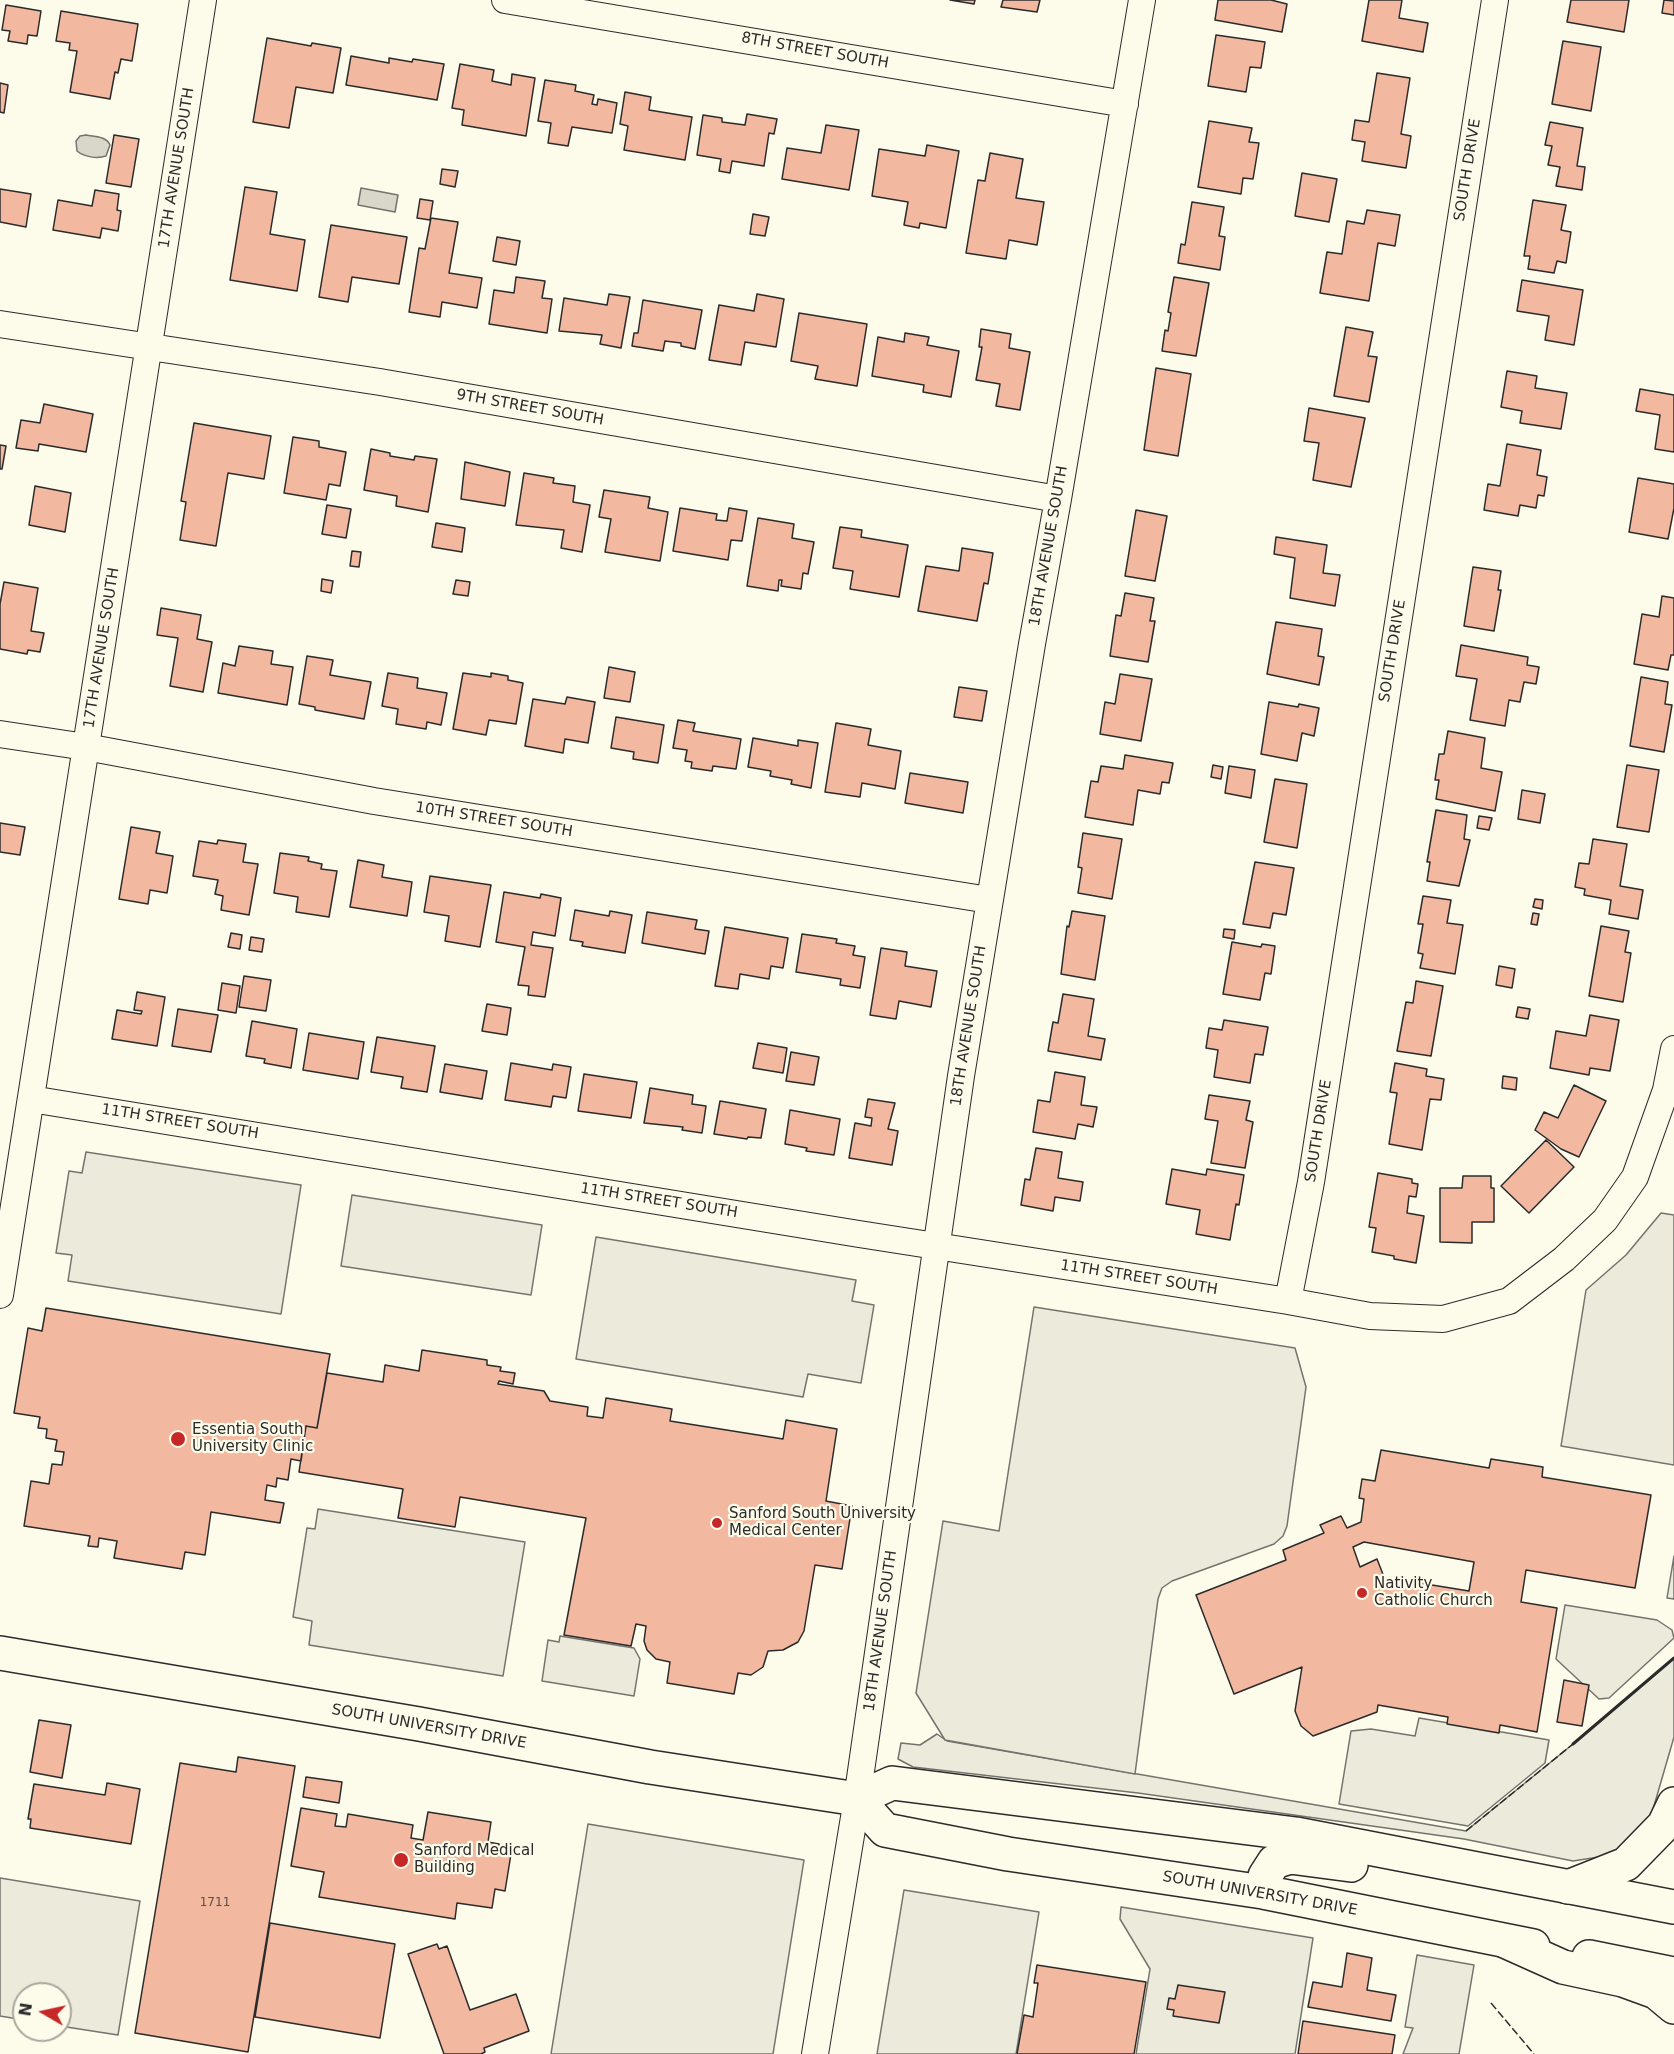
<!DOCTYPE html>
<html>
<head>
<meta charset="utf-8">
<style>
	body { margin:0 }
	#map { position:relative; width:1674px; height:2054px; overflow:hidden; background:#fdfbea; font-family:"DejaVu Sans",sans-serif }
	canvas { display:block }
	.north { position:absolute; left:12px; top:1982px; width:60px; height:60px; box-sizing:border-box; background:#fdfbea; border:2px solid #a9a89e; border-radius:50%; rotate:279deg; font-size:16px; font-weight:700; line-height:24px; text-align:center; color:#2b2b2b }
	.north::after { content:''; display:block; margin:auto; width:21px; height:27px; background:#c62828; clip-path:polygon(50% 0,100% 100%,50% 72%,0 100%) }
</style>
</head>
<body>
<div id="map">
<canvas width="1674" height="2054"></canvas>
<div class="north">N</div>
</div>
<script>
const context = document.querySelector('canvas').getContext('2d');
context.lineJoin = 'round';
function fillPath(path, color) { context.fillStyle = color; context.fill(path, 'evenodd'); }
function strokePath(path, color, width, dash) { context.strokeStyle = color; context.lineWidth = width; context.lineCap = dash ? 'butt' : 'round'; context.setLineDash(dash || []); context.stroke(path); }
function write(font, color, halo, rows, align = 'center') {
  context.font = font + ' "DejaVu Sans",sans-serif'; context.lineWidth = 4.5; context.setLineDash([]); context.textBaseline = 'middle'; context.strokeStyle = halo; context.fillStyle = color; for (const [text, x, y, turn = 0] of rows) {
    context.save(); context.translate(x, y); context.rotate((+turn || 0) * Math.PI / 180); context.textAlign = isNaN(turn) ? turn : align; if (halo) context.strokeText(text, 0, 0); context.fillText(text, 0, 0); context.restore();
  }
}
const green = new Path2D(`
	M1661,1213l13,2v250l-113,-19 25,-156 40,-35z
	M1674,1556v43l-7,-1z
	M1565,1605l92,15 15,10 2,8 -65,60 -10,1 -43,-40z
	M1674,1658v79l-25,86 -31,31 -45,7 -109,-22 -326,-46 -225,-26 -15,-8 3,-16 19,2 17,-11 10,7 519,90 107,-87z`);
fillPath(green, '#ecebdb');
strokePath(green, '#74746e', 1.5);
const parking = new Path2D(`
	M86,1152l215,33 -20,129 -213,-33 4,-26 -16,-2 13,-82 13,2z
	M352,1195l190,30 -11,70 -190,-29z
	M596,1237l260,43 -4,21 22,4 -13,78 -53,-9 -5,23 -227,-38z
	M1034,1307l261,41 11,39 -19,139 -4,10 -9,8 -102,37 -10,7 -4,11 -23,175 -190,-34 -29,-47 27,-172 56,10z
	M318,1509l207,33 -22,134 -194,-31 3,-24 -19,-4 14,-89 8,1z
	M560,1636l74,12 6,11 -6,37 -92,-15 6,-41 11,2z
	M1419,1718l130,22 -4,23 -77,63 -129,-22 12,-73 20,-2 44,7z
	M588,1824l216,36 -31,194h-222z
	M0,1878l140,23 -22,134 -58,-9v-32h-36v26l-24,-4z
	M904,1890l135,22 -23,142h-139z
	M1121,1907l192,31 -18,116h-159l14,-85 -30,-50z
	M1417,1955l57,10 -15,89h-56l10,-26 -8,-1z`);
fillPath(parking, '#eceadb');
strokePath(parking, '#74746e', 1.5);
const water = new Path2D(`
	M86,135c9,2 20,1 24,10l-4,11c-9,3 -22,1 -29,-5l-1,-10 4,-5z
	M361,188l37,7 -3,17 -37,-7z`);
fillPath(water, '#d8d7c9');
strokePath(water, '#74746e', 1.5);
const building = new Path2D(`
	M950,0h25l-1,4z
	M1003,0h37l-3,12 -36,-5z
	M1218,0h53l16,4 -5,28 -67,-12z
	M1369,0h33l-3,18 29,5 -5,29 -61,-11z
	M1571,0h58l-5,32 -57,-10z
	M1664,0l10,1v14l-12,-2z
	M6,5l35,6 -4,25 -9,-1 -1,9 -19,-3 2,-10 -8,-1z
	M61,11l77,13 -6,37 -11,-2 -3,14 -3,-1 -5,27 -40,-7 7,-41 -8,-1 1,-7 -14,-2z
	M1216,35l49,7 -4,26 -11,-1 -4,25 -38,-6z
	M267,38l44,8 1,-3 29,5 -8,45 -37,-6 -7,41 -36,-6z
	M1563,41l38,6 -10,64 -39,-7z
	M351,56l38,7v-5l23,4 1,-3 31,5 -7,36 -91,-15z
	M460,64l34,6 -2,11 19,4 1,-11 23,4 -9,58 -64,-11 2,-15 -12,-2z
	M1377,73l33,5 -9,56 10,2 -5,32 -44,-7 3,-19 -13,-2 3,-20 14,2z
	M545,80l31,5 -1,6 19,4 -2,9 5,1 1,-6 19,4 -5,30 -40,-6 -4,19 -20,-3 3,-20 -13,-2z
	M0,83l8,2 -4,28 -4,-1z
	M625,92l26,5 -2,13 43,7 -7,43 -61,-10 4,-24 -8,-2z
	M747,114l30,5 -3,15 -5,-1 -5,33 -32,-5 -2,12 -11,-2 2,-12 -24,-4 6,-40 19,3v4l23,3z
	M1209,121l43,7 -3,14 10,1 -6,36 -10,-1 -2,16 -43,-7z
	M1550,122l33,6 -6,38 8,1 -3,23 -26,-4 4,-19 -12,-2 4,-19 -7,-1z
	M826,125l33,5 -10,60 -67,-11 5,-31 34,5z
	M114,135l25,4 -8,48 -25,-4z
	M927,145l32,6 -13,77 -26,-5 -1,5 -15,-3 4,-23 -36,-6 7,-47 46,7z
	M990,153l33,6 -7,39 28,4 -7,43 -28,-5 -3,19 -40,-6 12,-73 7,1z
	M442,169l16,2 -3,16 -15,-3z
	M1302,173l35,6 -8,43 -34,-6z
	M245,187l32,5 -7,42 35,6 -8,51 -67,-11z
	M0,189l31,5 -5,33 -26,-5z
	M95,190l24,4 -2,16 4,1 -3,20 -16,-3 -2,10 -47,-8 5,-30 34,6z
	M420,199l13,2 -3,19 -13,-2z
	M1533,200l33,5 -5,25 10,2 -5,31 -9,-2 -3,12 -26,-4 2,-13h-6z
	M1192,202l32,5 -5,29 6,1 -5,33 -42,-7 3,-19 4,1z
	M1367,210l33,5 -5,31 -17,-3 -9,58 -49,-8 7,-41 15,2 5,-33 17,3z
	M753,214l16,3 -4,19 -15,-2z
	M431,218l27,4 -9,51 33,5 -5,30 -35,-6 -2,15 -31,-5 10,-64 6,1z
	M331,225l76,12 -8,47 -47,-7 -4,25 -29,-5z
	M497,237l23,4 -4,24 -23,-4z
	M516,277l29,4 -3,17 10,1 -5,34 -58,-9 5,-34 20,3z
	M1174,277l35,6 -13,73 -34,-5 3,-21 3,1 3,-18 -3,-1z
	M1522,280l61,10 -9,55 -29,-5 4,-24 -32,-5z
	M609,294l21,3 -9,51 -21,-4 2,-9 -43,-4 5,-33 43,7z
	M757,294l27,5 -8,48 -31,-5 -4,23 -32,-5 10,-55 35,6z
	M643,300l59,10 -7,39 -14,-3v-3l-16,-2 -2,10 -31,-5 2,-13h4z
	M799,313l68,11 -10,62 -42,-7 3,-13 -27,-5z
	M1346,327l27,5 -5,24 9,1 -8,45 -35,-6z
	M981,329l30,5 -2,14 21,4 -10,58 -24,-4 4,-22 -24,-4 6,-33h-3z
	M905,333l24,4 -2,8 32,6 -8,46 -28,-5 1,-7 -52,-9 6,-39 26,5z
	M1156,368l35,6 -13,82 -34,-6z
	M1507,371l30,5 -2,12 32,5 -6,36 -41,-6 2,-12 -21,-4z
	M1640,389l34,6v57l-19,-3 5,-34 -24,-4z
	M44,404l49,10 -7,38 -47,-8 -1,7 -22,-3 5,-28 19,3z
	M1309,408l56,10 -14,69 -38,-7 6,-37 -15,-2z
	M194,423l77,13 -7,43 -36,-6 -12,73 -36,-6 6,-38 -5,-1z
	M293,437l26,4v6l27,5 -6,34 -11,-2 -3,16 -42,-7z
	M1507,444l34,6 -4,25 10,2 -3,19 -6,-1 -2,13 -16,-3 -2,11 -34,-6 4,-26 12,2z
	M0,445l6,1 -4,23h-2z
	M371,449l19,4v3l24,4 1,-4 22,3 -9,53 -32,-6 1,-10 -33,-6z
	M465,462l45,10 -5,34 -44,-7z
	M524,473l30,5 -1,5 22,3 -2,16 17,3 -8,47 -21,-4 3,-18 -48,-5z
	M1638,478l36,6v24l-6,31 -39,-7z
	M35,486l36,7 -6,39 -36,-7z
	M604,490l46,7 -2,11 20,4 -8,49 -55,-9 6,-33 -12,-2z
	M327,505l24,4 -5,29 -24,-4z
	M680,508l37,6 -1,6 11,1 2,-13 18,3 -5,30 -11,-1 -3,20 -55,-9z
	M1136,510l31,6 -12,65 -30,-5z
	M758,518l36,6 -2,14 22,4 -6,32 -5,-1 -2,16 -20,-3 1,-6h-3l-1,11 -31,-5z
	M436,523l29,5 -3,24 -30,-5z
	M840,527l22,3 -1,7 47,8 -9,52 -49,-8 3,-18 -20,-3z
	M1276,537l51,8 -4,28 17,2 -5,31 -45,-8 5,-40 -21,-4z
	M962,548l31,5 -5,31 -4,-1 -7,38 -59,-10 8,-45 33,5z
	M352,551l9,1 -2,15 -9,-1z
	M1473,567l28,4 -3,19h3l-7,41 -30,-5z
	M322,579l11,2 -2,12 -10,-2z
	M456,580l14,2 -2,14 -15,-2z
	M4,582l34,6 -7,43 13,2 -4,19 -12,-2 -1,4 -27,-5v-45z
	M1125,593l29,5 -4,23h5l-7,41 -38,-6 6,-41 5,1z
	M1662,596l12,2v57h-3l-3,15 -34,-6 8,-50 17,3z
	M161,608l40,7 -4,24 15,3 -9,50 -33,-6 8,-48 -21,-3z
	M1276,622l46,7 -4,27 6,1 -5,28 -52,-11z
	M1461,645l67,12 -1,8 12,2 -3,17 -12,-2 -4,20 -11,-2 -4,26 -35,-6 7,-41 -21,-3z
	M239,646l34,5 -2,13 22,3 -6,38 -69,-12 5,-30 12,3z
	M307,656l26,4 -3,15 41,7 -7,37 -49,-9v-3l-16,-3z
	M609,667l26,5 -5,30 -26,-4z
	M388,673l30,5 -1,10 30,5 -6,32 -14,-3 -1,7 -30,-5 2,-15 -16,-3z
	M463,673l28,4v-4l17,3v4l15,3 -7,41 -27,-4 -3,15 -33,-6z
	M1120,674l32,5 -11,62 -41,-7 5,-32 10,2z
	M1641,677l27,5 -3,22 7,1 -8,47 -34,-6z
	M959,687l28,4 -5,30 -28,-4z
	M567,697l28,5 -7,41 -23,-4 -2,14 -38,-7 8,-47 32,5z
	M1269,702l29,5 1,-3 20,4 -5,28 -12,-3 -5,28 -36,-7z
	M616,717l48,8 -6,38 -25,-4 1,-7 -23,-4z
	M678,720l17,3 -2,8 48,8 -5,30 -23,-3 -1,5 -21,-3 1,-6 -7,-1 2,-11 -14,-2z
	M836,723l35,6 -3,16 33,6 -6,38 -33,-6 -2,14 -35,-5z
	M1448,731l37,7 -4,30 21,4 -7,39 -59,-12 3,-19h-4l4,-26h5z
	M753,738l45,8v-6l20,3 -7,45 -20,-4 1,-4 -22,-4 1,-5 -23,-4z
	M1125,755l48,8 -4,20 -7,-1 -2,12 -22,-4 -5,35 -48,-8 6,-36 7,1 3,-16 22,3z
	M1213,765l10,2 -2,12 -10,-2z
	M1627,765l32,5 -10,62 -32,-5z
	M1229,766l26,4 -4,28 -26,-5z
	M910,773l58,9 -5,31 -58,-10z
	M1275,779l32,5 -10,64 -33,-6z
	M1522,790l23,4 -5,29 -22,-4z
	M1436,810l31,5 -3,24 6,1 -11,46 -32,-5 3,-19h-3z
	M1479,816l13,2 -3,12 -12,-2z
	M0,823l25,4 -5,28 -20,-3z
	M131,827l29,5 -4,21 17,3 -6,37 -17,-3 -2,14 -29,-5z
	M1083,833l39,6 -10,60 -34,-6 4,-25 -4,-1z
	M1593,839l34,5 -7,42 23,4 -5,29 -29,-5 2,-14 -27,-5 1,-6 -10,-2 4,-24 10,1z
	M218,840l28,4 -3,18 15,2 -9,51 -28,-5 2,-14 -8,-2 3,-14 -25,-4 6,-35 18,3z
	M280,853l29,4 -1,4 14,3 -1,5 16,2 -8,46 -33,-5 2,-15 -24,-4z
	M358,860l26,5 -2,12 30,5 -5,34 -57,-9z
	M1255,862l39,6 -8,47 -13,-2 -3,15 -27,-4z
	M430,876l61,9 -11,62 -35,-6 4,-25 -25,-4z
	M504,892l36,6 1,-4 20,4 -6,38 -22,-4 -2,13 22,3 -8,49 -17,-2 1,-9 -11,-1 7,-38 -29,-5z
	M1423,896l28,4 -4,23 16,2 -8,49 -35,-6 3,-14 -5,-1 5,-29h-5z
	M1535,899l8,1 -1,9 -9,-2z
	M575,910l34,6 1,-5 22,4 -7,38 -43,-7 1,-4 -13,-2z
	M1072,911l33,5 -10,64 -34,-6 6,-48 2,1z
	M647,912l50,8 -2,9 14,2 -4,23 -63,-11z
	M1533,913l6,1 -2,11 -6,-1z
	M1601,926l28,5 -4,21 6,1 -8,49 -34,-6z
	M725,927l63,11 -5,30 -12,-2 -2,13 -29,-5 -2,15 -23,-3z
	M1224,929l11,1 -1,9 -11,-2z
	M231,933l11,2 -2,14 -12,-2z
	M802,934l35,5 -1,4 19,3 -2,9 12,2 -5,31 -20,-3 1,-6 -45,-7z
	M251,937l13,2 -2,13 -13,-2z
	M1232,942l29,5 1,-3 13,2 -4,28 -6,-1 -5,27 -37,-6z
	M881,948l26,4 -2,14 32,5 -6,36 -32,-6 -3,18 -26,-4z
	M1499,966l16,3 -3,19 -16,-3z
	M244,976l27,4 -5,31 -27,-4z
	M1416,981l27,5 -12,70 -34,-5 9,-49 7,1z
	M222,983l18,3 -4,27 -18,-3z
	M137,992l28,5 -8,49 -45,-7 5,-29 24,4 1,-3 -8,-1z
	M1063,994l31,5 -6,37 17,3 -4,21 -53,-9 5,-29 5,1z
	M487,1004l24,4 -4,27 -25,-4z
	M1518,1007l12,2 -2,10 -12,-2z
	M178,1009l40,6 -7,37 -39,-6z
	M1590,1015l29,5 -9,51 -20,-3 -1,7 -39,-7 6,-37 30,5z
	M1224,1020l44,7 -5,28 -8,-1 -5,29 -36,-6 4,-27 -12,-2 3,-20 13,2z
	M252,1021l45,8 -6,39 -27,-5 1,-4 -19,-3z
	M309,1033l55,9 -6,37 -55,-9z
	M377,1037l58,9 -8,46 -26,-4 2,-11 -32,-5z
	M758,1043l29,5 -4,25 -30,-5z
	M791,1052l28,5 -5,28 -28,-4z
	M511,1063l41,7 1,-6 18,3 -5,31 -13,-2 -2,11 -46,-7z
	M1395,1063l32,6 -1,7 18,3 -3,21 -11,-1 -8,51 -33,-6 8,-51 -7,-1z
	M445,1064l42,7 -5,28 -42,-7z
	M1055,1072l30,5 -4,28 16,2 -4,20 -15,-3 -3,15 -42,-7 5,-32 12,2z
	M584,1074l53,8 -6,36 -53,-7z
	M1503,1076l14,2 -1,12 -14,-2z
	M1574,1085l32,16 -27,56 -18,-8 -26,-19 9,-18 14,6z
	M650,1088l43,7 -1,9 14,2 -4,27 -20,-3 1,-3 -39,-4z
	M1209,1095l41,6 -4,19 7,2 -8,46 -34,-5 7,-42 -13,-2z
	M868,1099l27,4 -7,26 10,2 -6,34 -43,-7 6,-35 16,3 1,-8 -7,-1z
	M720,1101l46,8 -5,29 -13,-1 -1,2 -33,-5z
	M790,1110l50,9 -6,36 -28,-4 1,-3 -22,-4z
	M1546,1140l28,27 -45,46 -28,-27z
	M1036,1148l26,4 -4,26 25,4 -3,19 -25,-4 -2,14 -32,-6 4,-26 5,1z
	M1172,1169l34,6 1,-6 37,6 -5,30 -3,-1 -6,36 -34,-6 4,-24 -34,-6z
	M1378,1173l34,6v4l6,1 -2,13 -7,-1 -2,17 17,3 -8,47 -22,-4v-3l-22,-4 4,-24 -7,-1z
	M1463,1176h28v12h3v34h-22v21l-32,-1v-54h22z
	M46,1308l284,46 -13,74 -11,-2 -5,35 -10,-2 -3,21 -11,-2 -1,9 -9,-2 -2,15 19,3 -4,20 -69,-11 -6,43 -20,-3 -3,17 -68,-11 3,-17 -18,-3 -1,9 -10,-1 2,-10 -66,-10 7,-45 18,3 3,-20 10,1 2,-13 -9,-1 2,-11 -11,-2 1,-9 -9,-1 2,-11 -26,-4 14,-85 14,3z
	M422,1350l65,10v5l14,2 -1,4 15,2 -2,11 -14,-3 -1,3 46,7 6,10 38,6 -1,9 16,2 3,-20 66,11 -2,12 113,18 3,-19 51,9 -11,72 26,5 -10,63 -27,-4 -11,66 -6,11 -15,8 -15,1 -5,16 -12,8 -13,-2 -4,21 -67,-11 3,-21 -14,-3 -9,-9 -3,-9 2,-15 -10,-2 -5,22 -67,-11 22,-117 -126,-21 -5,30 -57,-9 5,-29 -104,-17 7,-46 11,2 10,-55 56,9 2,-17 34,6z
	M1381,1450l108,18 2,-9 52,8 -1,10 109,18 -16,93 -109,-18 -5,32 36,6 -20,124 -37,-7 -1,8 -52,-9 1,-7 -70,-12 -1,7 -64,24 -12,-10 -6,-15 7,-44 -68,27 -38,-99 90,-35 -3,-10 41,-17 -4,-8 21,-9 6,12 14,-6 3,-23 -5,-1 3,-19 13,2zM1364,1542l110,20 -5,29 -74,-12 -9,3 -9,-23 -17,8 -7,-20z
	M1564,1680l25,5 -7,41 -25,-4z
	M39,1720l32,5 -9,53 -32,-6z
	M238,1757l57,9 -47,286 -113,-19 45,-270 56,9z
	M306,1777l36,5 -3,21 -36,-6z
	M107,1783l33,6 -9,55 -101,-16 1,-9h-3l6,-35 71,11z
	M301,1808l36,6 -2,12 11,1 2,-13 65,11 -2,13 12,2 5,-28 63,10 -3,20 11,2 -1,8 13,2 -6,37 -10,-2 -3,19 -35,-5 -2,16 -136,-22 5,-25 -33,-6z
	M270,1923l125,21 -15,94 -125,-21z
	M437,1944l2,5 8,-3 23,64 46,-16 13,37 -45,17 1,4 -4,2h-37l-36,-100z
	M1347,1953l25,5 -5,32 29,5 -5,26 -83,-14 5,-25 29,5z
	M1037,1965l109,17 -12,72h-117l7,-39 9,2 5,-34h-4z
	M1178,1985l47,7 -6,31 -46,-7 1,-6 -7,-1 2,-11 6,1z
	M1303,2021l92,14 -3,19h-94z`);
fillPath(building, '#f2b8a0');
strokePath(building, '#2b2b2b', 1.5);
const minor = new Path2D(`
	M505,0l620,104
	M0,324l380,58 678,117
	M0,734l86,13 288,54 615,99
	M31,1099l828,135 429,67 82,15 73,3 66,-18 55,-42 41,-39 30,-43 31,-87 8,-41
	M0,1295l203,-1295
	M1288,1301l23,-119 184,-1182
	M815,2054l42,-255 104,-723 71,-432 26,-145 84,-499`);
const major = new Path2D(`
	M0,1653l419,71 231,43 207,32 35,-16 404,51 378,73
	M857,1799l28,31 123,24 255,38 270,54
	M1263,1892l2,-16 9,-14 16,-5 61,8
	M1589,1957l85,17`);
const highway = new Path2D(`
	M1568,1887l58,-23 38,-39 10,-21
	M1505,1941l58,26 60,13 33,12 18,15`);
strokePath(minor, '#2b2b2b', 28);
strokePath(major, '#2b2b2b', 36);
strokePath(highway, '#2b2b2b', 36);
strokePath(minor, '#fdfbea', 26);
strokePath(major, '#fdfbea', 33);
strokePath(highway, '#fdfbea', 33);
strokePath(new Path2D(`
	M1466,1831l107,-87
	M1491,2003l43,51`), '#2b2b2b', 1.5, [8, 3]);
strokePath(new Path2D(`
	M1573,1744l101,-86`), '#2b2b2b', 3);
for (const [x, y, r, color] of [
	[178,1439,8,"#c62828"],
	[717,1523,6,"#c62828"],
	[1362,1593,6,"#c62828"],
	[401,1860,8,"#c62828"]
]) { const dot = new Path2D(); dot.arc(x, y, r, 0, 2 * Math.PI); context.fillStyle = color; context.fill(dot); strokePath(dot, '#fdfbea', 2); }
write('12px', '#5d4e48', null, [
	["1711",215,1903]
]);
write('15px', '#2b2b2b', '#fdfbea', [
	["8TH STREET SOUTH",815,51,10],
	["17TH AVENUE SOUTH",177,168,-81],
	["SOUTH DRIVE",1468,170,-81],
	["9TH STREET SOUTH",530,408,10],
	["18TH AVENUE SOUTH",1049,546,-80],
	["17TH AVENUE SOUTH",102,648,-81],
	["SOUTH DRIVE",1393,651,-81],
	["10TH STREET SOUTH",494,820,9],
	["18TH AVENUE SOUTH",969,1026,-81],
	["11TH STREET SOUTH",180,1122,9],
	["SOUTH DRIVE",1319,1131,-81],
	["11TH STREET SOUTH",659,1201,9],
	["11TH STREET SOUTH",1139,1278,9],
	["18TH AVENUE SOUTH",881,1631,-82],
	["SOUTH UNIVERSITY DRIVE",429,1727,10],
	["SOUTH UNIVERSITY DRIVE",1260,1894,10]
]);
write('15px', '#2b2b2b', '#fdfbea', [
	["Essentia South",192,1430],
	["University Clinic",192,1447],
	["Sanford South University",729,1514],
	["Medical Center",729,1531],
	["Nativity",1374,1584],
	["Catholic Church",1374,1601],
	["Sanford Medical",414,1851],
	["Building",414,1868]
], 'left');
</script>
</body>
</html>
